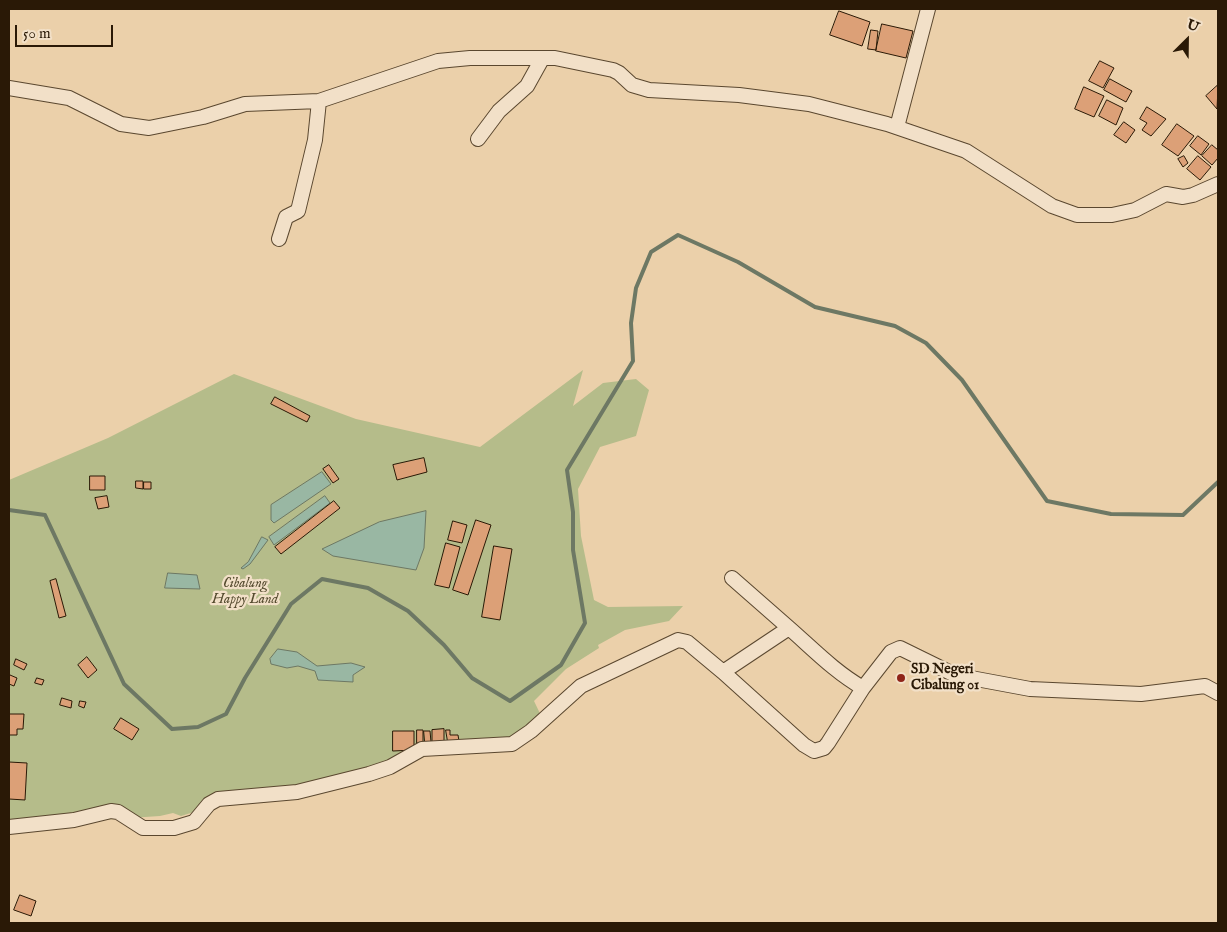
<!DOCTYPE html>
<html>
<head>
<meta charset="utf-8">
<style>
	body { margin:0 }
	#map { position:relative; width:1227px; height:932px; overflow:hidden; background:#ebd0aa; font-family:"IM FELL English",serif }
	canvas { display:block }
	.frame { position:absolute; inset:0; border:10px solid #2a1906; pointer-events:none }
	.north { position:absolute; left:1162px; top:15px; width:50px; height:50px; -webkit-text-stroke:4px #f2e0c8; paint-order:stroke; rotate:23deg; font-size:14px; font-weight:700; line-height:20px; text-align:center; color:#2a1906 }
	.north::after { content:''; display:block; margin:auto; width:18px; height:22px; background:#2a1906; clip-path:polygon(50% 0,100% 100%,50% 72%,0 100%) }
	.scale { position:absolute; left:15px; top:25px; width:98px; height:22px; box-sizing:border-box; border:2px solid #2a1906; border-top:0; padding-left:6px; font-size:15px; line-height:18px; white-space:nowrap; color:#2a1906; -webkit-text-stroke:4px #f2e0c8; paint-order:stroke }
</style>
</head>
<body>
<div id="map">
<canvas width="1227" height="932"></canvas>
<div class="frame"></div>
<div class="north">U</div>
<div class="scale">50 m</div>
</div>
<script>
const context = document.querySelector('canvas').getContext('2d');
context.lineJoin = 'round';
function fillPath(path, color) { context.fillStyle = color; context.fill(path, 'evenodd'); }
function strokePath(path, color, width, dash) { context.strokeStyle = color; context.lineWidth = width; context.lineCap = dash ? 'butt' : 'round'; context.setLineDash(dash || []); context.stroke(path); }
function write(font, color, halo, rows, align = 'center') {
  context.font = font + ' "IM FELL English",serif'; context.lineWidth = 4.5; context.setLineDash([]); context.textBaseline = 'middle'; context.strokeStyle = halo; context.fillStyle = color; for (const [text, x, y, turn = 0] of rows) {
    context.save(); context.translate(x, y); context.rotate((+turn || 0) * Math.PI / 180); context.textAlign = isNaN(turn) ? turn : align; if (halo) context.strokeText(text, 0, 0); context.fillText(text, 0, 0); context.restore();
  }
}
fillPath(new Path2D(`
	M583,370l-10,36 30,-23 33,-4 13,11 -13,46 -36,11 -22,42 3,47 13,64 14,7 75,-1 -14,15 -44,9 -27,15 1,3 -33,21 -32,32 12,25 -22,18 -72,6 -148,33 -4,7 -64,9 -55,17 -8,-3 -13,3 -151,10v-346l99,-42 126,-64 122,45 124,28z`), '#b5bc8a');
const water = new Path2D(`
	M322,472l9,12 -57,39 -3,-3v-15z
	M325,496l5,7 -56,42 -5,-8z
	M426,511l-2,37 -8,22 -83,-14 -11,-7 57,-27z
	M262,537l6,3 -18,24 -7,5 -2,-1 7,-6z
	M168,573l29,2 3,14 -35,-1z
	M278,649l19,3 20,14 34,-3 14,4 -12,8v7l-35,-2 -3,-9 -17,-5 -11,2 -16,-4 -1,-5z`);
fillPath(water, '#99b7a3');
strokePath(water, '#6d7864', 1);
strokePath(new Path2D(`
	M9,510l36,5 79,169 48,45 26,-2 28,-13 19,-36 46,-74 31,-25 46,9 40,23 36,34 28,33 38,23 51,-36 24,-42 -12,-73v-38l-6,-42 66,-109 -2,-38 5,-35 15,-36 27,-17 60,27 77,45 80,19 31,17 36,37 85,121 64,13 72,1 35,-33`), '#6d7864', 4);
const building = new Path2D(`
	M839,11l31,11 -8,24 -32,-11z
	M882,24l31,7 -7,27 -30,-7z
	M871,30l7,1 -2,19 -8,-1z
	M1100,61l14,7 -11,20 -14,-7z
	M1110,79l22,12 -6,11 -22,-12z
	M1217,86l1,2 -1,21 -11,-13z
	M1084,87l20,9 -10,21 -19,-8z
	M1107,100l16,8 -7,17 -17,-9z
	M1147,107l19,12 -15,17 -9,-6 5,-7 -7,-4z
	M1124,122l11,8 -9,13 -12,-8z
	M1177,124l17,12 -16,20 -16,-11z
	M1198,136l11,8 -8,11 -11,-9z
	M1212,145l6,5v8l-6,7 -10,-9z
	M1184,156l4,7 -5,4 -5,-8z
	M1198,156l13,11 -11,13 -13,-11z
	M275,397l35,19 -3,6 -36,-18z
	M424,458l3,14 -30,8 -4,-15z
	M329,465l10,14 -6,4 -10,-14z
	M90,476h15v14h-15z
	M136,481h7v8l-7,-1z
	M144,482h7v7h-7z
	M107,496l2,11 -11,2 -3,-11z
	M334,501l6,7 -59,46 -6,-7z
	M476,520l15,5 -23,70 -15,-5z
	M453,521l14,4 -5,18 -14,-3z
	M446,543l14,4 -11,41 -14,-3z
	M494,546l18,3 -12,71 -18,-3z
	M56,579l10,37 -7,2 -9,-37z
	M87,657l10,13 -9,8 -10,-13z
	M16,659l11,5 -3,6 -10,-5z
	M10,675l7,3 -3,8 -5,-2z
	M37,678l7,2 -2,5 -7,-2z
	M62,698l10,3 -1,7 -11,-3z
	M80,701l6,1 -2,6 -5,-2z
	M9,714h15l-1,15h-6v6h-8z
	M121,718l18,11 -7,11 -18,-11z
	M444,729v14h-12v-13z
	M417,730h6v14l-6,-1z
	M446,730h4v5h8l1,6 -11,1z
	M393,731h21v19l-21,1z
	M424,731h6l1,11h-6z
	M9,762l18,1 -2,37 -16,-1z
	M20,895l16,6 -5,15 -17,-6z`);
fillPath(building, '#dca077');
strokePath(building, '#2a1906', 1);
const minor = new Path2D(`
	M9,88l60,10 52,26 28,4 54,-11 42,-13 74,-3 119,-40 32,-3h85l58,12 6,3 13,12 17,5 90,5 70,9 78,20 79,27 86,55 25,9h35l23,-5 31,-16 17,3 10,-2 25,-11
	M897,127l31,-118
	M478,139l21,-28 28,-25 15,-27
	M279,239l7,-22 12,-6 17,-71 4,-39
	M732,578l57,50
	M723,672l81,73 10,6 10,-3 4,-5 35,-55
	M9,827l65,-7 37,-9 7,1 25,16h31l20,-6 15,-18 9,-5 79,-7 72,-18 21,-7 32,-18 90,-5 19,-13 50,-45 97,-46 9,2 36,30 66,-44c24,21 46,44 74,60l28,-36 9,-4 55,27 75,14 111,5 64,-8 13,7`);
strokePath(minor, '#5a472f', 16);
strokePath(minor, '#f2e0c8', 14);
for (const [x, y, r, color] of [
	[901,678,5,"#8f2418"]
]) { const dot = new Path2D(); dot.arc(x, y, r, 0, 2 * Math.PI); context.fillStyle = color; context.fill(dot); strokePath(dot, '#f2e0c8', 2); }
write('italic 14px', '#544a2e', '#f2e0c8', [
	["Cibalung",245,584],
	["Happy Land",245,600]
]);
write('bold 14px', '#2a1906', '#f2e0c8', [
	["SD Negeri",911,670],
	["Cibalung 01",911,686]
], 'left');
</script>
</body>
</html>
